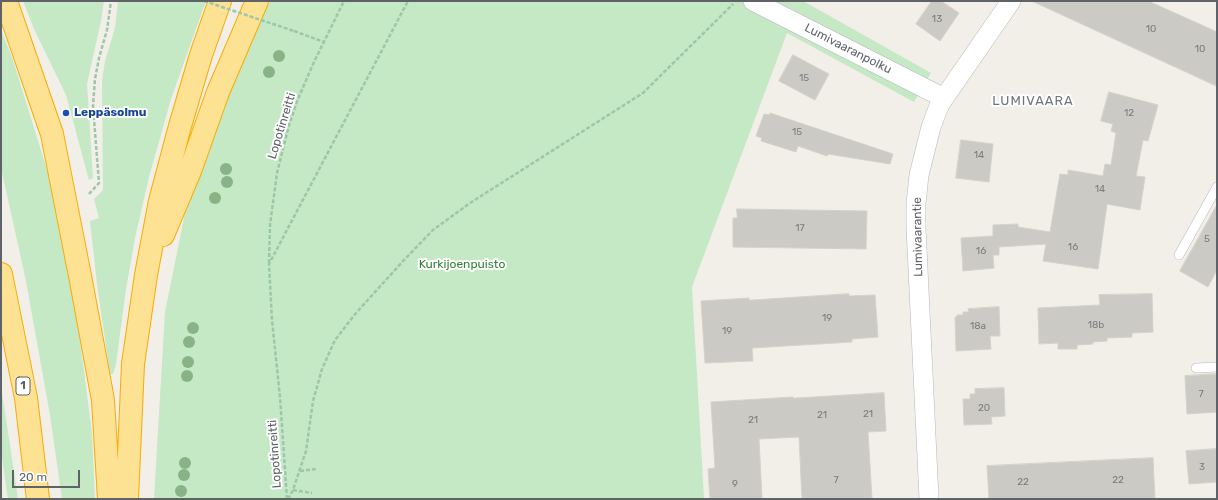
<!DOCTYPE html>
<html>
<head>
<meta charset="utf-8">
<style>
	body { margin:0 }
	#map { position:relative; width:1218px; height:500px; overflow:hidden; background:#f1efe8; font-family:Rubik,sans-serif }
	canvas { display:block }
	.frame { position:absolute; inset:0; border:2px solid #5f6368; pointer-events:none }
	.scale { position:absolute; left:12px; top:470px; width:68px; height:18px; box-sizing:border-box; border:2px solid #5f6368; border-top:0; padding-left:5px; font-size:12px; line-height:14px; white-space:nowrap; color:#5f6368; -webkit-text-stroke:3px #fff; paint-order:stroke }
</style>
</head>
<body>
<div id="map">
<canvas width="1218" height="500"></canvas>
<div class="frame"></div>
<div class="scale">20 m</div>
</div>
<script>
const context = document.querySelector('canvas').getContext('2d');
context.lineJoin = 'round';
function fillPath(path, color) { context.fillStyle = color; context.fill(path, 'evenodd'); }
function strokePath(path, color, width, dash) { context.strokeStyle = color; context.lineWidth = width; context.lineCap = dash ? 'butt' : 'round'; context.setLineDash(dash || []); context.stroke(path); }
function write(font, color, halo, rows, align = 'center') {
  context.font = font + ' Rubik,sans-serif'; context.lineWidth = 4; context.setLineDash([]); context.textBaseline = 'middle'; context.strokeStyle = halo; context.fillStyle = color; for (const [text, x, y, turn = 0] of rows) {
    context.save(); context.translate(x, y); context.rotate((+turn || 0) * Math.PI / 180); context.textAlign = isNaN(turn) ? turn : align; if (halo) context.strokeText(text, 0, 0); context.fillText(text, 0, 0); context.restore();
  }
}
fillPath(new Path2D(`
	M23,1h81l-3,20 -14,63 6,94 -4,2 -23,-85 -32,-66z
	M118,1h88l-35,98 -22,78 -14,61 -9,51 -10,75 -3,10h-3l-13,-90 -7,-63 9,-3 -5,-19 9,-9 -1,-109 3,-20 10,-33z
	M265,1h538l128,72 -17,29 -127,-69 -95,254 12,212h-550l11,-187 20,-99 42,-125z
	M1,30l12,30 43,139 21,117 15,118 3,65h-33l-12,-84 -24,-134 -25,-113z
	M1,386l16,106 1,7h-10l-7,-48z`), '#c5e8c5');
const building = new Path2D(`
	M932,1h9l18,12 -19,28 -24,-17z
	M1032,1h116l47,21 22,10v54z
	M793,55l36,19 -14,26 -36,-19z
	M1109,92l49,13 -10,36 -5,-1 -7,36 9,1 -5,33 -33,-6 -9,65 -55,-8 3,-17 -47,3v8h-6l1,13 -31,3 -2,-33 32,-2v-11l25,-1v3l32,5 10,-58 8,1v-5l35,6 2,-12 6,1 5,-32 -5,-2 2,-7 -12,-3z
	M770,113l123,41 -3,10 -62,-10 -1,2 -29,-10 -2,6 -35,-11 1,-3 -6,-2 8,-22 6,1z
	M961,140l32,4 -4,38 -33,-4z
	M1217,205v65l-9,17 -28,-16z
	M737,209l130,2 -1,38 -133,-2v-29h4z
	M849,294v2l26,-1 3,42 -26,2v3l-100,6 1,13 -48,2 -4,-62 48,-3v2z
	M1152,294l1,38 -21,1v4l-25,1v3l-14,1v2l-16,1v4h-19v-6l-19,1 -1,-36 62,-3 -1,-10z
	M999,307l1,29h-10l1,13 -35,2 -1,-34h2v-2h6v-3h6l-1,-3z
	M1217,374v38l-30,2 -2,-38z
	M1004,388l1,28 -14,1 1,7 -28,1 -1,-26h7v-5h5v-5z
	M884,393l2,38 -18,1 4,67h-70l-3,-62 -40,2 3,60h-52l-2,-30 7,-1 -4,-66 82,-5v1z
	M1217,449v33l-28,2 -3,-33z
	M1153,458l2,41h-166l-2,-33z`);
fillPath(building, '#cccac5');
strokePath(building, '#d6d1c6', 1);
const lane = new Path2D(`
	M1179,255l38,-68
	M1196,368l21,-1`);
const street = new Path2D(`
	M753,1l191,97
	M929,499l-13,-272v-24l3,-28 12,-48 8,-21 5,-8 67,-97`);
const highway = new Path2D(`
	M6,1l46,133 29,147 22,119 6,99
	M163,235l27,-64 28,-79 39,-91
	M1,274l25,124 12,101
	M127,499l6,-135 13,-89 14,-74 20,-75 21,-71 19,-54`);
strokePath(lane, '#b5b8bc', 10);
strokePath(street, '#b5b8bc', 20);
strokePath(highway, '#f9ab00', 24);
strokePath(new Path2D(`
	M294,31l30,11
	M89,194l10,-11 -6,-77 2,-27 4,-21 8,-28 4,-29
	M269,263l1,-38 7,-52 12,-48 9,-26 16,-37 30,-61
	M300,471l17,-2
	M293,490l19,3
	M287,499l-7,-102 -8,-77 -3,-56 139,-263
	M288,499l5,-9 13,-39 7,-50 9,-32 13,-29 21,-27 48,-53 29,-30 37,-27 173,-110 90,-89`), '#9cc7a9', 2.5, [4, 2]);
strokePath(lane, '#fff', 9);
strokePath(street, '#fff', 19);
strokePath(highway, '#fde293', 22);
strokePath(new Path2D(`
	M204,1l90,30`), '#9cc7a9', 2.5, [4, 2]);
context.fillStyle = '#89b387';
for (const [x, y] of [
	[279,56],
	[269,72],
	[226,169],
	[227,182],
	[215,198],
	[193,328],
	[189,342],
	[188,362],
	[187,376],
	[185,463],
	[184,475],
	[181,491]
]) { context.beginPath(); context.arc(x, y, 6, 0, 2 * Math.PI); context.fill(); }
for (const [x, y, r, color] of [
	[66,113,4,"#1a4fb4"]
]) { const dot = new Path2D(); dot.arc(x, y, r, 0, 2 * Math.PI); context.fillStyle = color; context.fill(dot); strokePath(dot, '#fff', 1.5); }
write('10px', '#7a7d7f', null, [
	["13",937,19],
	["10",1151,29],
	["10",1200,49],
	["15",804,78],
	["12",1129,113],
	["15",797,132],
	["14",979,155],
	["14",1100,189],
	["17",800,228],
	["5",1207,239],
	["16",1073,247],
	["16",981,251],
	["19",827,318],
	["18b",1096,325],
	["18a",978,326],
	["19",727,331],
	["7",1201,394],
	["20",984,408],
	["21",868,414],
	["21",822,415],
	["21",753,420],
	["3",1202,467],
	["7",836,480],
	["22",1118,480],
	["22",1023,482],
	["9",735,484]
]);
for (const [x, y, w] of [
	[23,386,14]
]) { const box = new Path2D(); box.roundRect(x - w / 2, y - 9, w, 18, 3); context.fillStyle = '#fff'; context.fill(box); strokePath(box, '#5f6368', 1); }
write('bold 11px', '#5f6368', null, [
	["1",23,386]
]);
write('12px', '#5f6368', '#fff', [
	["Lumivaaranpolku",848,49,27],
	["Lopotinreitti",282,126,-73],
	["Lumivaarantie",918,237,-91],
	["Lopotinreitti",275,454,-94]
]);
write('bold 12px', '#164399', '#fff', [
	["Leppäsolmu",74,113]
], 'left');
write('12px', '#348238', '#fff', [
	["Kurkijoenpuisto",462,265]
]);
context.letterSpacing = '1px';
write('13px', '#70757a', '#fff', [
	["LUMIVAARA",1033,101]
]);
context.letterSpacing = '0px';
</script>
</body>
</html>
